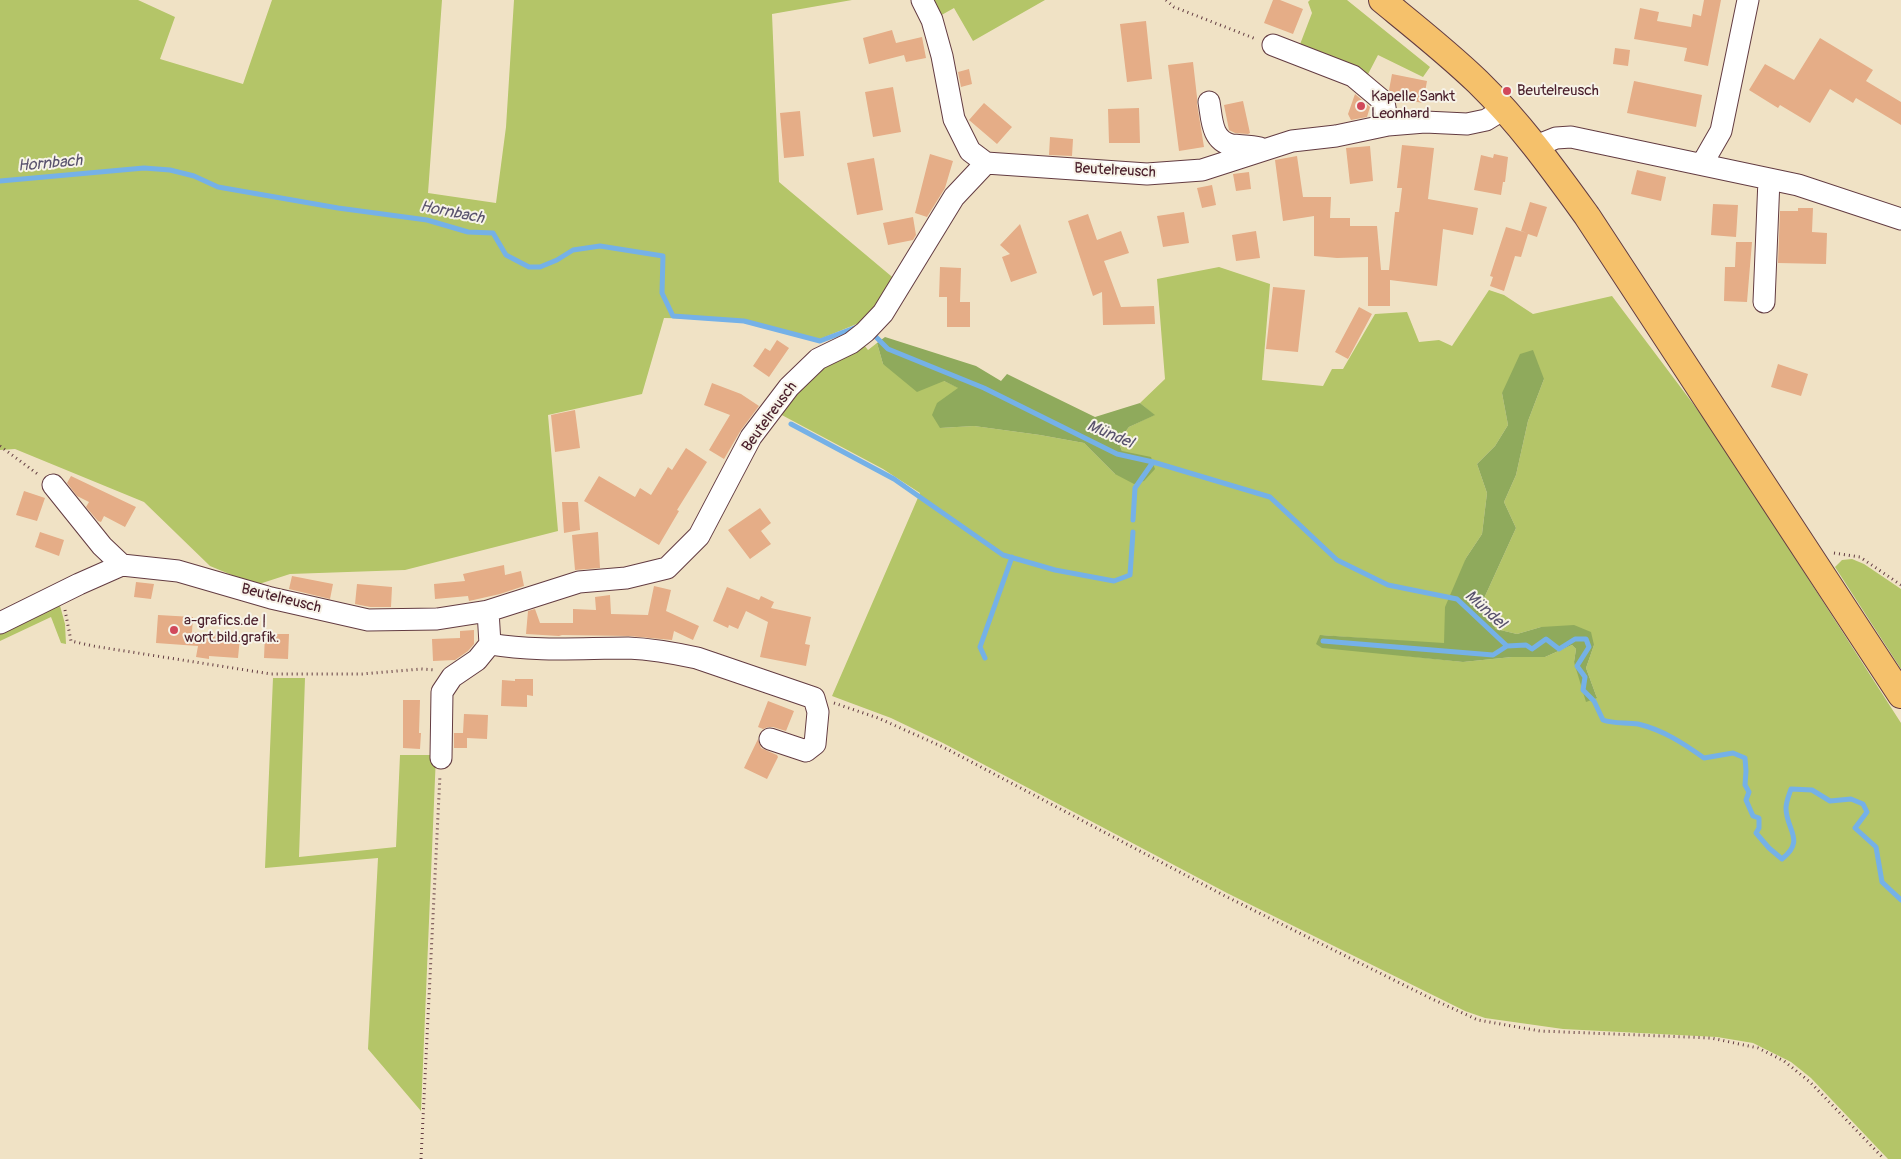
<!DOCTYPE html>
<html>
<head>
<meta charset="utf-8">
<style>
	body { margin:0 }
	canvas { display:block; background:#f0e2c5 }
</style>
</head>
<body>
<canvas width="1901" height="1159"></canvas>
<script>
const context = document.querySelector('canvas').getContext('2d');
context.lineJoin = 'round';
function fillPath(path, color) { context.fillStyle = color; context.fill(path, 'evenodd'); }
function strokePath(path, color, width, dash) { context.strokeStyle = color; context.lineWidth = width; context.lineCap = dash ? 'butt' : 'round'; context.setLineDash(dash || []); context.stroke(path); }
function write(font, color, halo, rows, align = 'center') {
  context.font = font + ' Pangolin,sans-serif'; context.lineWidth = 4; context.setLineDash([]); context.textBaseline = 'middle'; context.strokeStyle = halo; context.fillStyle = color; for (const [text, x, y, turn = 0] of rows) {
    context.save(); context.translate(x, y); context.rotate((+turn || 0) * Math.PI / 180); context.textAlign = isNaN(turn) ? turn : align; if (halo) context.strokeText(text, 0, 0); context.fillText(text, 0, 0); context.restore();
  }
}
fillPath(new Path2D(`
	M0,0h138l37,17 -15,42 83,25 29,-84h170l-14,193 68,10 10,-76 8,-127h338l-80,14 7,168 118,99 -32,42h-6l-39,16 -76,-19 -80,-2 -22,76 -94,21 10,116 -153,39 -115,4 -34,11 -46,-19 -66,-64 -129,-53 -15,1z
	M930,0h115l-72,41 -19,-33 -16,9z
	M1310,0h37l83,67 -7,10 -45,-22 -12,23 -67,-31 13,-34 -4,-11z
	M1219,267l51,17 -8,96 61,6 9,-17h11l32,-55 32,-2 12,30 20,-2 13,6 37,-56 15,5 29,19 79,-18 100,133 189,294v436h-13l-77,-81 -20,-16 -38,-19 -36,-6 -154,-8 -78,-11 -20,-7 -238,-118 -284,-150 -52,-25 -59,-22 88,-203 -37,-24 -105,-56 37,-43 46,-29 7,9 9,-7 6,21 61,17 15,7 -19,40 34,-2 66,9 44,8 31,31 7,-23 -4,-10 11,-14 25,-12 -14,-12 25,-24 -8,-100zM1544,379l-16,42 -12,54 -12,27 12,26 -35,77 15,24 21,5 24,-7 53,18 -8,23 11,30 -23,-36 2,-13 -4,-4 -27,12h-33l-49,5 -56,-6 -87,-21 124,9 22,-86 16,-24 5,-41 -10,-29 18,-18 13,-21 -6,-32z
	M1852,559l12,5 37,25v80l-66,-102 7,-7z
	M59,602l6,22 1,20 -5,-1 -10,-26 -51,24v-8z
	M273,678h32l-6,179 97,-10 4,-92h36l-15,356 -53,-62 10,-191 -113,10z`), '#b4c568');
fillPath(new Path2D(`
	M885,337l91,29 25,15 6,-7 88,43 45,-14 15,12 -26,12 -11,14 4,10 29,6 4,12 -11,12 -10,3 -19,-10 -31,-31 -44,-8 -66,-9 -34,2 -8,-13 5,-12 21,-15 -14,-7 -27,11 -34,-28 -6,-21z
	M1533,350l11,29 -16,42 -12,54 -12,27 12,26 -35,77 15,24 21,5 24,-7 33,-2 17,7 3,13 -8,23 11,30 -11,4 -12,-40 2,-13 -4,-4 -27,12h-33l-49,5 -141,-14 -6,-4 4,-9 124,8 1,-36 21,-49 16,-24 5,-41 -10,-29 18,-18 13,-21 -6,-32 18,-39z`), '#8faa5c');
strokePath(new Path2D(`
	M0,181l144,-13 26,2 24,6 24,11 120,21 89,12 41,12 25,1 13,22 23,12h11l17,-7 16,-10 27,-4 63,10 -1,37 11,23 71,5 76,20 37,-14
	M874,335l14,14 96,39 133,66 36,8 117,35 67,63 51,25 69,14 50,47 19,-1 6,4 14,-10 13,10 16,-10h11l3,8 -12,19 8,11 -2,13 11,11 9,19c11,4 23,2 35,4 25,6 45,19 66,34l29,-5 12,5 1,13 -1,14 4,7 -3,8 7,16 6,2v10l-3,5 13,15 13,11c24,-19 4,-29 4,-51 0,-6 3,-13 5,-19l21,1 18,11 21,-2 12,5 4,8 -12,16 21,19 6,35 19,18
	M791,424l103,55 109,76 52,15 59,11 16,-6 3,-43
	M1133,520l2,-32 18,-26
	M1323,641l170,14 14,-9
	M985,658l-5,-11 32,-90`), '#75b1e7', 5);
fillPath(new Path2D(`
	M1273,0h7l23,9 -10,25 -29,-11z
	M1704,0h17l-13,66 -24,-5 3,-13 -53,-9 6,-31 19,4 -2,9 34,6 2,-13 8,2z
	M1146,21l6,58 -25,3 -7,-58z
	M892,30l4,13 26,-6 4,21 -20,4 -2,-7 -35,9 -6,-26z
	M1820,38l53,32 -7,11 35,21v23l-45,-27 -3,5 -23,-14 -20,34 -30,-18 -2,3 -29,-18 16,-26 29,16z
	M1615,48l15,2 -2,16 -15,-2z
	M1193,62l4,35v7l7,43 -25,4 -11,-86z
	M969,69l3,15 -11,3 -3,-15z
	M1392,74l35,7 -4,22 -27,-5 -7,-8z
	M1634,81l68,14 -6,32 -69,-14z
	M893,87l8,45 -28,5 -8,-45z
	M1355,94l15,13 -3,10 -16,3 -3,-6z
	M1243,101l7,32 -2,1 -13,-1 -6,-3 -5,-25z
	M984,103l28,24 -15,17 -28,-24z
	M1139,108l1,35h-31l-1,-34z
	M800,111l4,45 -20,2 -4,-45z
	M1050,137l23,2 -1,17 -23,-1z
	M1402,145l32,3 -6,51 50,9 -5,27 -30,-6 -6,57 -47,-6v26h-22v-49l-31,1 -23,-2v-40l-31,5 -8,-61 22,-4 6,41h28l-1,21h20v8h27l4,44h8l6,-58h4l3,-24h-5z
	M1370,146l3,35 -23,3 -4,-36z
	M930,154l23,7 -8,27 -18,29 -12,-4z
	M1494,154l14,3 -3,25h-2l-2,13 -27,-5 7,-35 12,3z
	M874,158l9,52 -26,5 -10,-52z
	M1637,170l29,7 -5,24 -30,-7z
	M1249,172l2,17 -15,2 -3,-17z
	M1212,185l4,20 -14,3 -5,-20z
	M1530,202l17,5 -10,30 -9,-3 -7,23 -6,-1 -11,35 -14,-5 3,-9 -3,-1 16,-49 21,6 -6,-2z
	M1713,204l25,1 -2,32 -25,-2z
	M1798,208h15l-1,24 15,1 -1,31 -48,-1 2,-52h18z
	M1184,212l5,31 -26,4 -6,-31z
	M1088,214l9,26 24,-9 8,22 -25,8 17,46 33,-1 1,18 -52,1 -1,-33 -9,4 -25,-75z
	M913,217l3,18 -3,5 -25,5 -5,-22z
	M1020,224l17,49 -26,9 -9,-25 8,-3 -10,-9z
	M1256,231l4,27 -24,3 -4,-26z
	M1736,242h16l-5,60 -23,-1 1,-34h10z
	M940,267l21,1 -1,34h10v25h-23v-30h-8z
	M1273,287l32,3 -7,62 -32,-3z
	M1359,307l13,7 -24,45 -13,-7z
	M777,340l12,8 -20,29 -16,-11 12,-18 5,3z
	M1778,364l30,10 -7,22 -30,-9z
	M712,383l29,11 18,12 -18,24 -17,29 -15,-9 21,-35 -26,-10z
	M575,410l5,38 -25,4 -4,-37z
	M686,448l21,14 -30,48 2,1 -20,34 -75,-44 15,-25 36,21 5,-9 11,7 17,-28 4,3z
	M71,476l65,31 -11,20 -21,-11 -3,6 -3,-1 -12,-14 3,-5 -12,-6 -10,-13z
	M24,491l21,7 -8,23 -21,-6z
	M562,502h16l2,28 -16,3z
	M760,508l11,15 -10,8 10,13 -21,15 -22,-29z
	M40,532l24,8 -5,16 -24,-9z
	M598,532l2,36 -25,2 -3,-35z
	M504,565l1,10 16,-4 3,15 -24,8 -31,7 -1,-5 -33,3 -1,-15 31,-3 -2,-7z
	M292,576l41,8 -3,15 -41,-10z
	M136,582l18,2 -3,15 -17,-2z
	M357,584l35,3 -1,20h-21l-15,-3z
	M654,586l17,4 -5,21 33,15 -6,14 -19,-9 -2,9 -43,-4 -67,-1 -3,1 -33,-2 2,-23 7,-2 5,14h33v-14l23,1 -1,-13 15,-2 1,19 37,1z
	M727,587l32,13 2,-4 13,6 -3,6 40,9 -6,27 5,1 -4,21 -46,-9 8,-35 -22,-11 -8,18 -9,-4 -1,3 -15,-7z
	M158,615l35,2 -1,15 48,5 -2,21 -29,-2v3l-13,-2 2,-11 -42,-3z
	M474,630v14l-6,7 -13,9 -22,1 -1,-22 28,-1v-7z
	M265,634h24l-1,25 -24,-1z
	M515,679h18v17l-6,-1v12l-26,-1 1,-26 13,1z
	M403,700h17l-1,33h2l-1,16 -17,-1z
	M768,701l26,10 -8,20 -13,-4h-5l-5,2 -5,-2z
	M464,714l24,1 -1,24 -20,-1v10h-13v-15h9z
	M758,739l3,9 16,7 1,2 -11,22 -23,-11z`), '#e5ad87');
const minor = new Path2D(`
	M922,0l10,20 10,36 12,63 16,32 16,12 161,11 55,-4 90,-29 44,-5 52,-11 37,-3 42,2 19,-4 18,-11
	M1273,45l80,31 31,26 4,23
	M1209,102c3,16 2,39 23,43 9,1 19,1 28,3
	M1536,146l20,-8 15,-1 227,48 103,34
	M1702,164l19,-33 27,-131
	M1764,302l5,-123
	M53,485l49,61 20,19
	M0,623l79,-39 43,-19 56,6 93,27 97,22 69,-1 51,-8 91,-29 47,-4 41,-10 32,-32 52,-99 38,-50 29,-28 33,-16 14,-11 18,-19 71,-116 32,-34
	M490,644c46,8 92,4 138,4 23,1 46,5 69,10l117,40 4,14 -3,32 -9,7 -36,-12
	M441,758l1,-66 10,-15 25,-17 13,-16 -2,-33`);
const major = new Path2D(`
	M1382,0c33,27 66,53 96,82 42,41 75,87 109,134l314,479`);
strokePath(minor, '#633c42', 23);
strokePath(major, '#633c42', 28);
strokePath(new Path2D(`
	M1166,0l8,7 82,32
	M0,446l39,29
	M1834,553l26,4 41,28
	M65,610l6,31 22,5 178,28h91l59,-5 15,1
	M834,703l44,15 65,29 282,149 207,103 46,21 62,11 171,7 47,10 26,13 26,21 74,77
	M421,1159l19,-384`), '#633c42', 3, [1, 4]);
strokePath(minor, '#fff', 21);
strokePath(major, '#f5c16b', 26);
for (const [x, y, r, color] of [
	[1507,91,5,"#d1495b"],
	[1361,106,5,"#d1495b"],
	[174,630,5,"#d1495b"]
]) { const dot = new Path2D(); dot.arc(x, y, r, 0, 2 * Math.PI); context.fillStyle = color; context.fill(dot); strokePath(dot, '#f7f3e8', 2); }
write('15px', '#4a1f2b', '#f7f3e8', [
	["Beutelreusch",1517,91],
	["Kapelle Sankt",1371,97],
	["Leonhard",1371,114],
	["a-grafics.de |",184,621],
	["wort.bild.grafik.",184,638]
], 'left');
write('15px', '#4a1f2b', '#f7f3e8', [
	["Beutelreusch",1115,171,3],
	["Beutelreusch",770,417,-54],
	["Beutelreusch",281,599,14]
]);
write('italic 16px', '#59526d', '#f7f3e8', [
	["Hornbach",50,164,-5],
	["Hornbach",452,213,11],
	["Mündel",1110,435,23],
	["Mündel",1485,610,42]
]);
</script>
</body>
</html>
